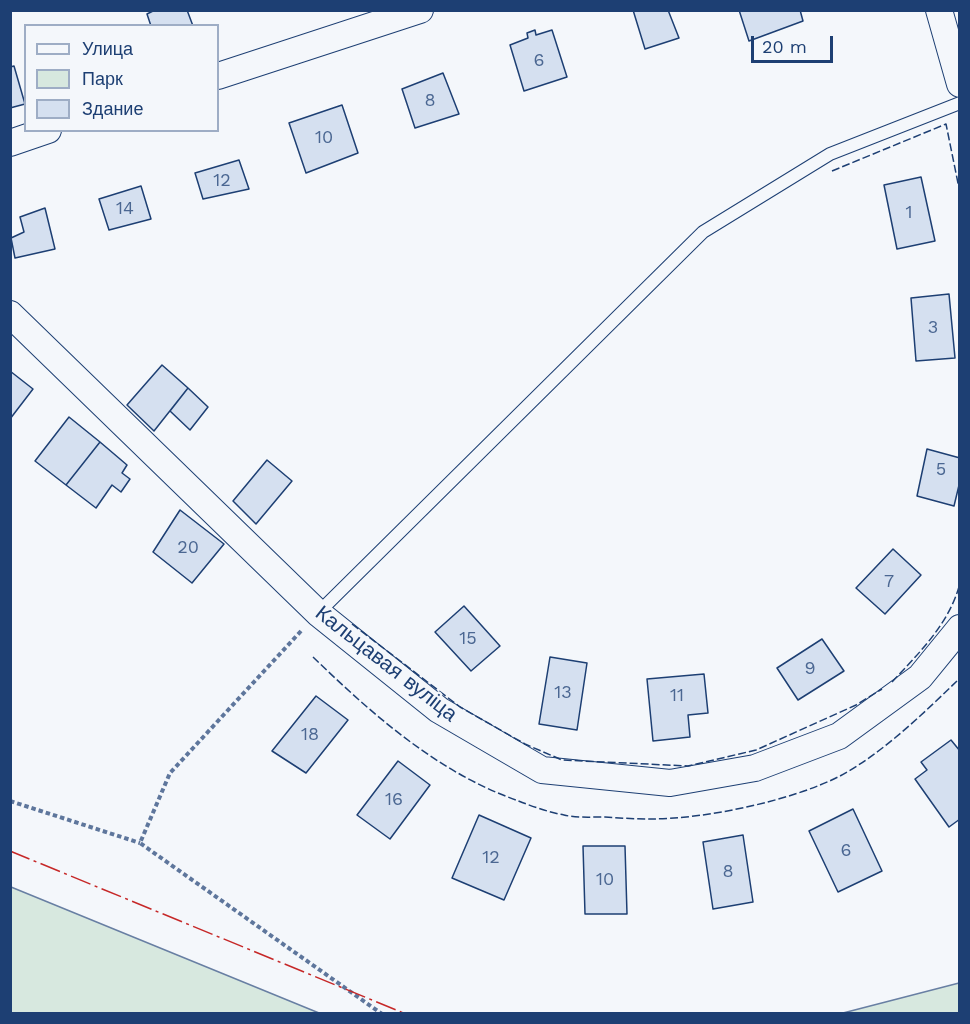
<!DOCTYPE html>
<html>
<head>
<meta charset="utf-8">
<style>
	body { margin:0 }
	#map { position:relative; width:970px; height:1024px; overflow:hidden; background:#f4f7fb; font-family:"Work Sans",sans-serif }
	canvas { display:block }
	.frame { position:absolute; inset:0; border:12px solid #1d3f73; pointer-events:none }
	.legend { position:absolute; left:24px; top:24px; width:195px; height:108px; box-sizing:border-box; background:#f4f7fb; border:2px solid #9eadc5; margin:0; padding:8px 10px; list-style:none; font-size:18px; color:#1d3f73 }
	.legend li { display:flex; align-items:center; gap:12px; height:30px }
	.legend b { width:30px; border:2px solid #9eadc5 }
	.scale { position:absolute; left:751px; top:36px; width:82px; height:27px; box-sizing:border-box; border:3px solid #1d3f73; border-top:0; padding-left:8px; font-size:18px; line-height:21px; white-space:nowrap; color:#1d3f73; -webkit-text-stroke:4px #f4f7fb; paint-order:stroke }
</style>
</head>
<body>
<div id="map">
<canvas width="970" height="1024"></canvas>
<div class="frame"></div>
<ul class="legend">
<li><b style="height:8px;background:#f4f7fb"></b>Улица</li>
<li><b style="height:16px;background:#d7e8df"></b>Парк</li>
<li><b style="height:16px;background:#d5e0f0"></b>Здание</li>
</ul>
<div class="scale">20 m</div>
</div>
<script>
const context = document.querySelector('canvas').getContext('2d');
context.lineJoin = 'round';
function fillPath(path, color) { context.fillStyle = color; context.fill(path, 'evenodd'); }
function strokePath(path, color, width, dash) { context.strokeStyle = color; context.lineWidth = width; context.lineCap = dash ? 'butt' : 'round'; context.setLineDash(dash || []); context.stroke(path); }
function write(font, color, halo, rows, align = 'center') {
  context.font = font + ' "Work Sans",sans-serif'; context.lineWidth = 4.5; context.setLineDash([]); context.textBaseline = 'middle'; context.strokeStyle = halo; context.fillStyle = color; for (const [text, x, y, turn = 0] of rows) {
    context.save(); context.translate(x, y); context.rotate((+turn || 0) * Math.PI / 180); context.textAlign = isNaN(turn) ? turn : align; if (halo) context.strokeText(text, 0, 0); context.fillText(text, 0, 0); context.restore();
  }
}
const green = new Path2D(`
	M10,887h1l308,126h-308z
	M959,983v30h-116z`);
fillPath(green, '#d7e8df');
strokePath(green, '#687fa3', 1.5);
const building = new Path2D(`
	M155,10h32l6,16h-42l-4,-12z
	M633,10h35l11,28 -34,11z
	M739,10h61l3,11 -54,20z
	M535,30l1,5 16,-5 15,47 -43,14 -14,-46 18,-7 -1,-5z
	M14,66l11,38 -15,4v-41z
	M443,73l16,41 -44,14 -13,-39z
	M342,105l16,48 -52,20 -17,-50z
	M239,160l10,29 -46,10 -8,-26z
	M921,177l14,64 -38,8 -13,-64z
	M141,186l10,33 -42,11 -10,-31z
	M45,208l10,41 -40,9 -4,-20 13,-6 -4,-15z
	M949,294l6,64 -39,3 -5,-63z
	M162,365l26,23 -34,43 -27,-26z
	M10,371l23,18 -23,30z
	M188,388l20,19 -18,23 -20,-19z
	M69,417l31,25 -34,43 -31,-24z
	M100,442l27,23 -5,8 8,6 -9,13 -9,-7 -16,23 -30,-23z
	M927,449l33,9v23l-6,25 -37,-10z
	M267,460l25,21 -36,43 -23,-23z
	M180,510l44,34 -32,39 -39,-31z
	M893,549l28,26 -36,39 -29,-26z
	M464,606l36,40 -29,25 -36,-39z
	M822,639l22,32 -46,29 -21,-32z
	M550,657l37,6 -10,67 -38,-6z
	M704,674l4,39 -20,2 2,22 -37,4 -6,-62z
	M316,696l32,24 -42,53 -34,-22z
	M951,740l9,11v68l-11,8 -34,-48 12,-9 -6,-8z
	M398,761l32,24 -40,54 -33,-24z
	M853,809l29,62 -44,21 -29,-61z
	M479,815l52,23 -27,62 -52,-22z
	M743,835l10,67 -40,7 -10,-67z
	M583,846h42l2,68h-42z`);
fillPath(building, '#d5e0f0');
strokePath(building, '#1d3f73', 1.5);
const service = new Path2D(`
	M318,613l385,-381 127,-78 130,-51`);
const minor = new Path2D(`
	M939,10l21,74
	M218,76l202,-66
	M10,143l38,-13
	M10,314l308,299 121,97 103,60 128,13 85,-15 84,-32 81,-59 40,-49`);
strokePath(service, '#1d3f73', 14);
strokePath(minor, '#1d3f73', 28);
strokePath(new Path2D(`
	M301,631l-131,142 -30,70 242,171
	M10,801l130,42`), '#5e769c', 4, [4.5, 3]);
strokePath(service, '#f4f7fb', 12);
strokePath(minor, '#f4f7fb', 26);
strokePath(new Path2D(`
	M832,171l114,-47 14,69
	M352,624l108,83 65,37 37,16 126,6 68,-16 100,-45 26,-16
	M313,657c59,57 124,115 203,143 15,6 32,12 48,15 12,3 27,2 41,2 15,1 30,2 45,2 55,0 141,-18 190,-43 43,-23 85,-64 120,-98
	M892,682c27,-29 58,-59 68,-99`), '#1d3f73', 1.5, [8, 3]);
strokePath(new Path2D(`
	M10,851l396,163`), '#c62828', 1.5, [21, 4.5, 3, 4.5]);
write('18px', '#4b6792', null, [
	["6",539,61],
	["8",430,101],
	["10",324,138],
	["12",222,181],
	["14",125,209],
	["1",909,213],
	["3",933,328],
	["5",941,470],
	["20",188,548],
	["7",889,582],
	["15",468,639],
	["9",810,669],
	["13",563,693],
	["11",677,696],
	["18",310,735],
	["16",394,800],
	["6",846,851],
	["12",491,858],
	["8",728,872],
	["10",605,880]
]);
write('21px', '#1d3f73', '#f4f7fb', [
	["Кальцавая вуліца",386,664,38]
]);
</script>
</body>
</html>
